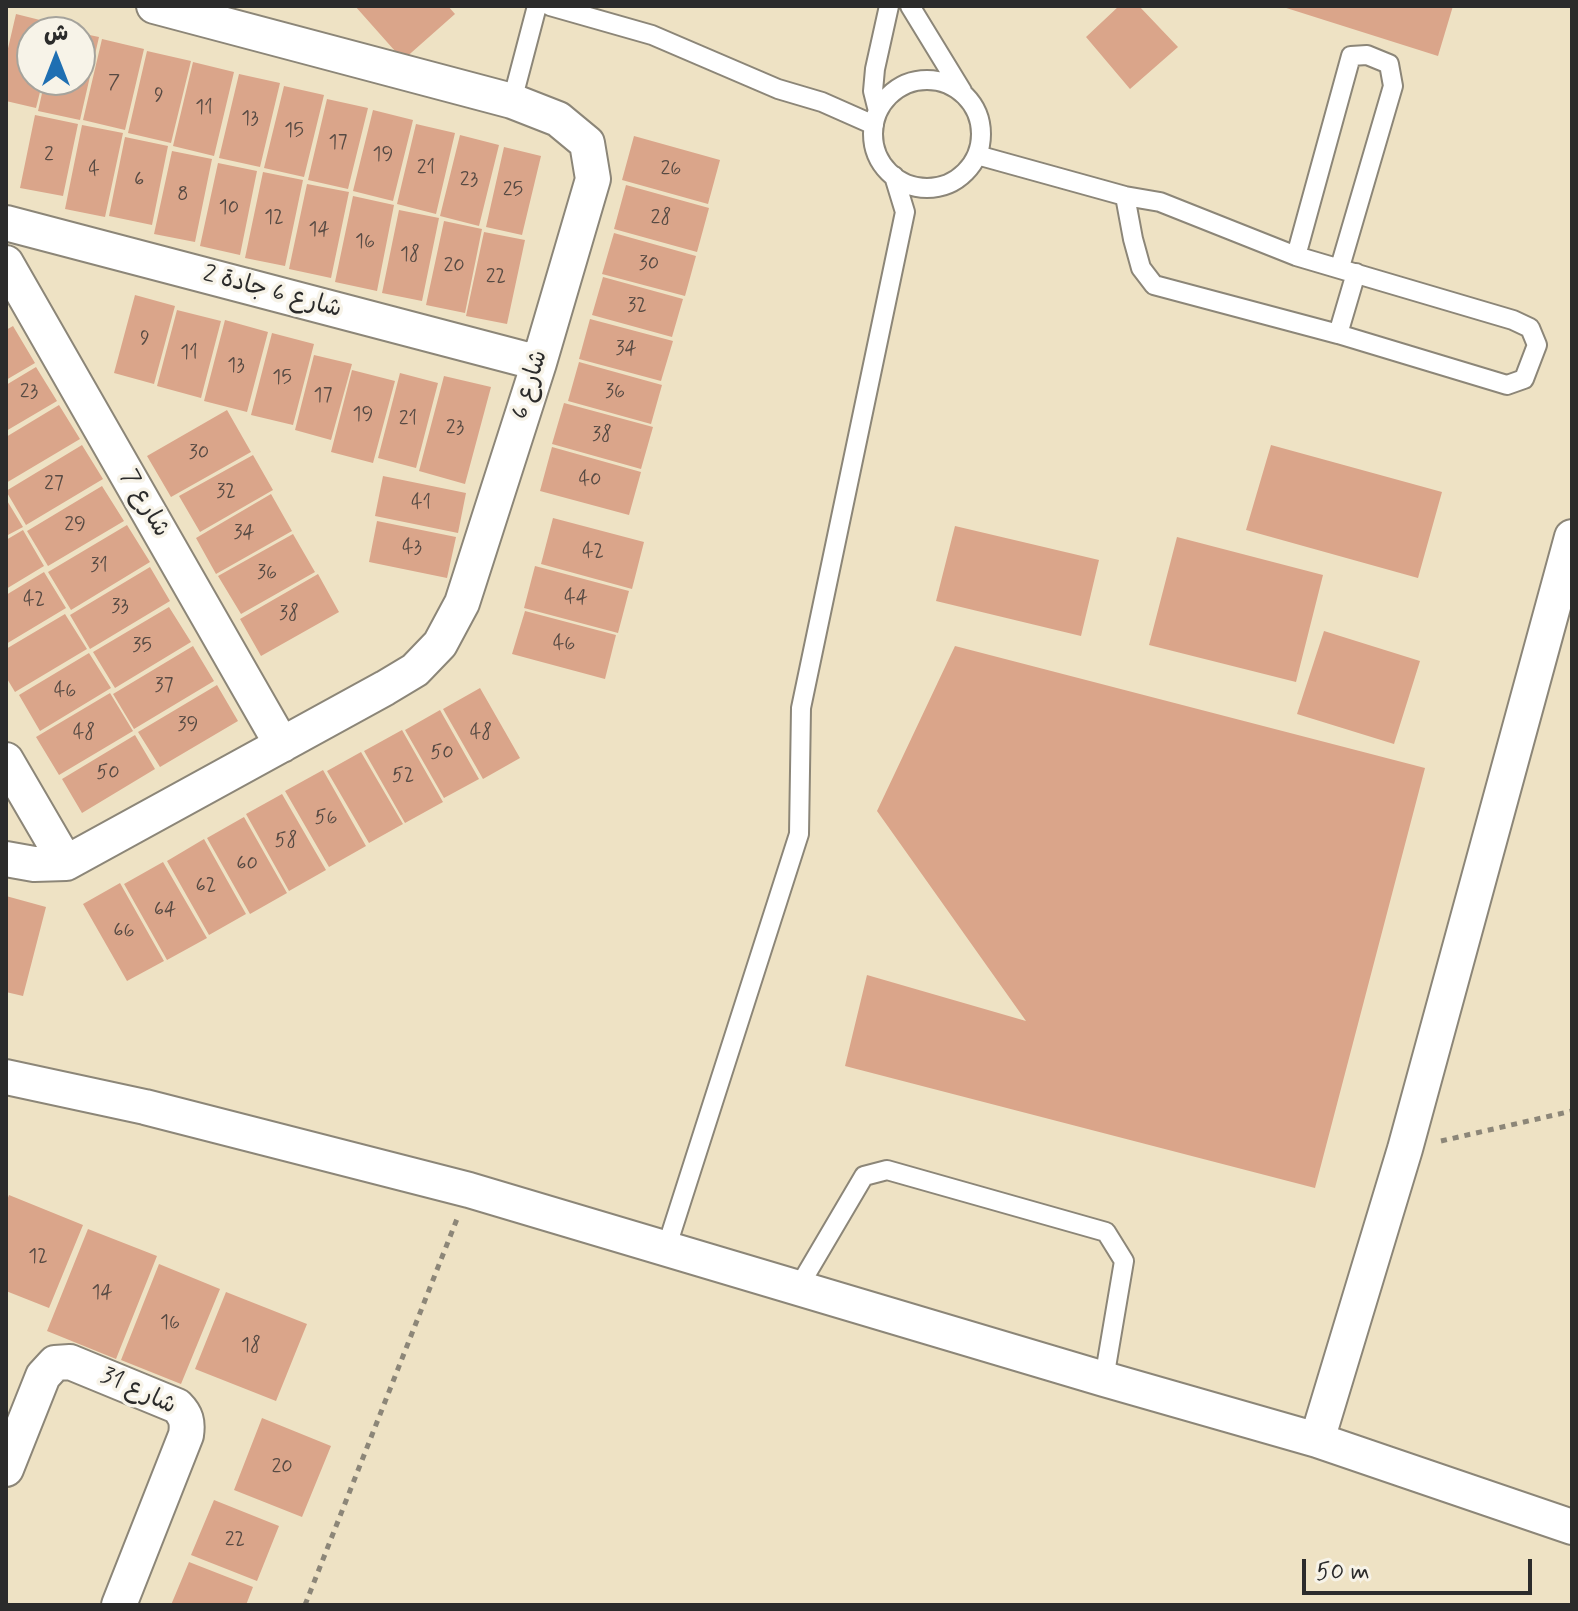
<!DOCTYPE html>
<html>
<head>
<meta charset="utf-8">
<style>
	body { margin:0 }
	#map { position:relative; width:1578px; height:1611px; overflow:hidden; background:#eee2c4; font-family:Mynerve,"Playpen Sans Arabic",sans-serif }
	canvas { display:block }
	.frame { position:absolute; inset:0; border:8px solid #2b2b2b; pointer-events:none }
	.north { position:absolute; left:16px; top:16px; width:80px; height:80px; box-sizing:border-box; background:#f7f3e8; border:2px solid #a5a39c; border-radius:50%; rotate:0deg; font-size:22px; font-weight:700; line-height:32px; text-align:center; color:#2b2b2b }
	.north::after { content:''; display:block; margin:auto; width:28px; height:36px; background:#1f6fb2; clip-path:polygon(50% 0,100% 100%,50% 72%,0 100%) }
	.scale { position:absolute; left:1302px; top:1559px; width:230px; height:36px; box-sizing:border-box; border:4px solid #2b2b2b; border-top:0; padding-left:10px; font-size:24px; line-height:28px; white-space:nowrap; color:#2b2b2b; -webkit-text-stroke:6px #f7f3e8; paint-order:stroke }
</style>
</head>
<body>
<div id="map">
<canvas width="1578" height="1611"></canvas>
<div class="frame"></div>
<div class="north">ش</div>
<div class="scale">50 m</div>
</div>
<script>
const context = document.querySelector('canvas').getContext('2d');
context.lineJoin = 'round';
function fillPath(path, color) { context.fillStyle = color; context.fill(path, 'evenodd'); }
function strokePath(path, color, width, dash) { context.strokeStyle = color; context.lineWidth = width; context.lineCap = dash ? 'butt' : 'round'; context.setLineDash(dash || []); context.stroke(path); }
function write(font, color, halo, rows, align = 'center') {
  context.font = font + ' Mynerve,"Playpen Sans Arabic",sans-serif'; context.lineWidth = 7; context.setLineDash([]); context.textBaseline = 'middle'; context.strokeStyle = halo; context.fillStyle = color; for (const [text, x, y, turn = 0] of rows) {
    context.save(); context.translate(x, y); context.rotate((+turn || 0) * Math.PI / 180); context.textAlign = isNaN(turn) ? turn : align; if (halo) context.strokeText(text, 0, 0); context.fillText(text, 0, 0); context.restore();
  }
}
fillPath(new Path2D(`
	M355,6h93l7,8 -52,46z
	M1119,6h20l39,41 -48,42 -44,-52z
	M1280,6h173l-15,50z
	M16,14l40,10 -2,8h-22v48h11l-7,28 -30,-7v-44z
	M80,33l19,4 -19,83 -42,-9 7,-31h35z
	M102,39l42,10 -19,81 -42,-10z
	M147,51l44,10 -20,82 -43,-10z
	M193,62l41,10 -20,84 -41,-10z
	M239,74l41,9 -20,84 -41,-9z
	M284,86l40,9 -20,82 -40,-9z
	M327,99l41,9 -20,81 -40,-9z
	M373,110l40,10 -20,81 -40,-10z
	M35,115l43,9 -15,72 -43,-8z
	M416,124l39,9 -19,81 -39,-10z
	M82,125l41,8 -18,84 -40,-8z
	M460,135l39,10 -20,81 -39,-10z
	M634,136l86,24 -12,44 -86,-24z
	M125,137l43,9 -16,79 -43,-9z
	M504,147l37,9 -19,79 -36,-8z
	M172,151l40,8 -17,83 -41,-8z
	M218,163l39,8 -17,84 -40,-9z
	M263,172l40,8 -18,86 -40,-8z
	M307,184l42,8 -18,86 -42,-9z
	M626,185l83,23 -12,44 -83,-23z
	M353,196l41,9 -17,86 -42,-9z
	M399,210l40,8 -17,83 -40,-8z
	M444,221l38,8 -17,84 -39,-8z
	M484,232l41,8 -18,84 -41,-8z
	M614,233l82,23 -11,40 -83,-22z
	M603,277l80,22 -11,38 -80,-22z
	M135,295l40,11 -21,78 -40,-11z
	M177,310l44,11 -20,77 -44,-12z
	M590,319l83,22 -12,40 -82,-22z
	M225,320l43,12 -21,80 -43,-11z
	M13,326l22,37 -29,17v-50z
	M272,333l42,11 -21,81 -42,-10z
	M314,355l38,9 -21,76 -36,-10z
	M579,362l83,23 -11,39 -83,-23z
	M36,367l21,34 -51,30v-46z
	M352,370l43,11 -22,82 -42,-11z
	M400,373l38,10 -22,85 -38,-10z
	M444,376l47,11 -26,97 -46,-13z
	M564,403l89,24 -12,42 -89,-25z
	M59,405l21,34 -74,44v-46z
	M227,410l24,42 -80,45 -24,-41z
	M82,445l21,34 -77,46 -20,-34z
	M1271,445l171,47 -24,86 -172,-48z
	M552,447l89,25 -12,43 -89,-24z
	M253,455l20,35 -73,42 -21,-36z
	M383,476l83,17 -8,40 -83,-17z
	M102,486l22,35 -76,45 -21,-35z
	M271,494l21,37 -76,43 -20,-36z
	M6,499l17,28 -17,9z
	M553,518l91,24 -12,47 -91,-25z
	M377,521l79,16 -9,41 -78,-16z
	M127,525l23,37 -79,48 -23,-38z
	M955,526l144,34 -18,76 -145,-35z
	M23,530l21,36 -38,23v-49z
	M293,534l22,38 -74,42 -23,-38z
	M1177,537l146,38 -27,107 -147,-37z
	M535,566l94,25 -11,42 -94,-25z
	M150,567l20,34 -80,48 -20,-34z
	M44,572l22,36 -60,36v-49z
	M318,574l21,38 -78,44 -21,-37z
	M169,607l22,35 -76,46 -22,-36z
	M525,611l91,24 -11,44 -93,-25z
	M65,614l22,35 -72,43 -9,-15v-28z
	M1324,631l96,30 -26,83 -97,-30z
	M193,646l21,35 -80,48 -21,-35z
	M955,646l470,122 -110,420 -470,-122 22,-91 159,46 -149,-210z
	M89,653l22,35 -71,43 -21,-36z
	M217,685l21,36 -78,46 -22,-35z
	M480,688l40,70 -37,21 -40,-70z
	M110,693l23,38 -74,44 -23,-38z
	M440,710l39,69 -35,19 -39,-68z
	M402,730l41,72 -38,21 -41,-72z
	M135,735l20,34 -73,44 -20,-34z
	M361,752l42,72 -34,19 -42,-72z
	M323,770l43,76 -37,21 -44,-76z
	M282,794l44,76 -37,21 -43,-77z
	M244,817l43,76 -37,21 -43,-76z
	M204,839l42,75 -37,21 -42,-74z
	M163,862l44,76 -40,22 -43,-76z
	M120,883l44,78 -37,20 -44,-77z
	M6,896l40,11 -23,89 -17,-4z
	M9,1195l74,30 -34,83 -43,-17v-88z
	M88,1229l69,27 -41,103 -69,-28z
	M159,1264l61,25 -39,95 -60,-24z
	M226,1292l81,32 -31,77 -81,-32z
	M262,1418l69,28 -29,71 -68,-27z
	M214,1500l65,26 -22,55 -66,-26z
	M189,1562l64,25 -7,18h-75z`), '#daa58a');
const service = new Path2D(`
	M550,6l102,29 126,54 44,13 52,23
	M910,6l52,85
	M873 134a54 54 0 1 1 108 0a54 54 0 1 1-108 0Z
	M512,101l25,-95
	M878,111l-5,-20 2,-22 14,-63
	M977,155l148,41 35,6 136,54 217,64 17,8 7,17 -13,34 -17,6 -169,-51 -184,-49 -13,-17 -8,-29 -8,-43
	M1296,256l55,-200 16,-1 22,9 4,22 -53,181
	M1338,334l18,-61
	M666,1249l133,-415 2,-126 104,-496 -11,-36
	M798,1288l66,-112 23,-6 219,62 18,29 -20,118`);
const minor = new Path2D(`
	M6,223l533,140
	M6,263l276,482
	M6,760l60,103
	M6,859l28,5 32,-1 319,-175 30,-18 25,-26 22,-41 77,-240 54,-184 -6,-36 -29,-24 -46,-18 -358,-95
	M6,1077l139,30 324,83 635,189 213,61 255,87
	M1317,1440l88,-291 167,-612
	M6,1469l37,-93 12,-13 15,-1 107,44c9,9 11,16 9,29l-67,170`);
strokePath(service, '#8c8678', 22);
strokePath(minor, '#8c8678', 38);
strokePath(new Path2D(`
	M1441,1141l131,-30
	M305,1605l152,-386`), '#8c8678', 5, [6, 6]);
strokePath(service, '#fff', 18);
strokePath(minor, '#fff', 34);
write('20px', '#574a43', null, [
	["7",114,84],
	["9",159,97],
	["11",204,109],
	["13",250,120],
	["15",294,132],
	["17",338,144],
	["2",49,156],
	["19",383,156],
	["21",426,169],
	["26",671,170],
	["4",94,171],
	["6",139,181],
	["23",469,181],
	["25",513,191],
	["8",183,196],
	["10",229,209],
	["12",274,219],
	["28",661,219],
	["14",319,231],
	["16",365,243],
	["18",410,256],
	["30",649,265],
	["20",454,267],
	["22",496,278],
	["32",637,307],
	["9",145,340],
	["34",626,350],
	["11",189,354],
	["13",236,367],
	["15",282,379],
	["23",29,393],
	["36",615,393],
	["17",323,397],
	["19",363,416],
	["21",408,420],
	["23",455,429],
	["38",602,436],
	["30",199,454],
	["40",590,481],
	["27",54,485],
	["32",226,493],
	["41",421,504],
	["29",75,526],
	["34",244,534],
	["43",412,549],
	["42",593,553],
	["31",99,567],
	["36",267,574],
	["44",576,599],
	["42",34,601],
	["33",120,608],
	["38",289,615],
	["46",564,645],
	["35",142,647],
	["37",164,687],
	["46",65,692],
	["39",188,726],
	["48",84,734],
	["48",481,734],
	["50",442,754],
	["50",108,774],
	["52",403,777],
	["56",326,819],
	["58",286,842],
	["60",247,865],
	["62",206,887],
	["64",165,911],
	["66",124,932],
	["12",38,1258],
	["14",102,1294],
	["16",170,1324],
	["18",251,1347],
	["20",282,1468],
	["22",235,1541]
]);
write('24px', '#2b2b2b', '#f7f3e8', [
	["شارع 6 جادة 2",272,293,15],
	["شارع 6",531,385,-73],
	["شارع 7",144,504,60],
	["شارع 31",138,1392,25]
]);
</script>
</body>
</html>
